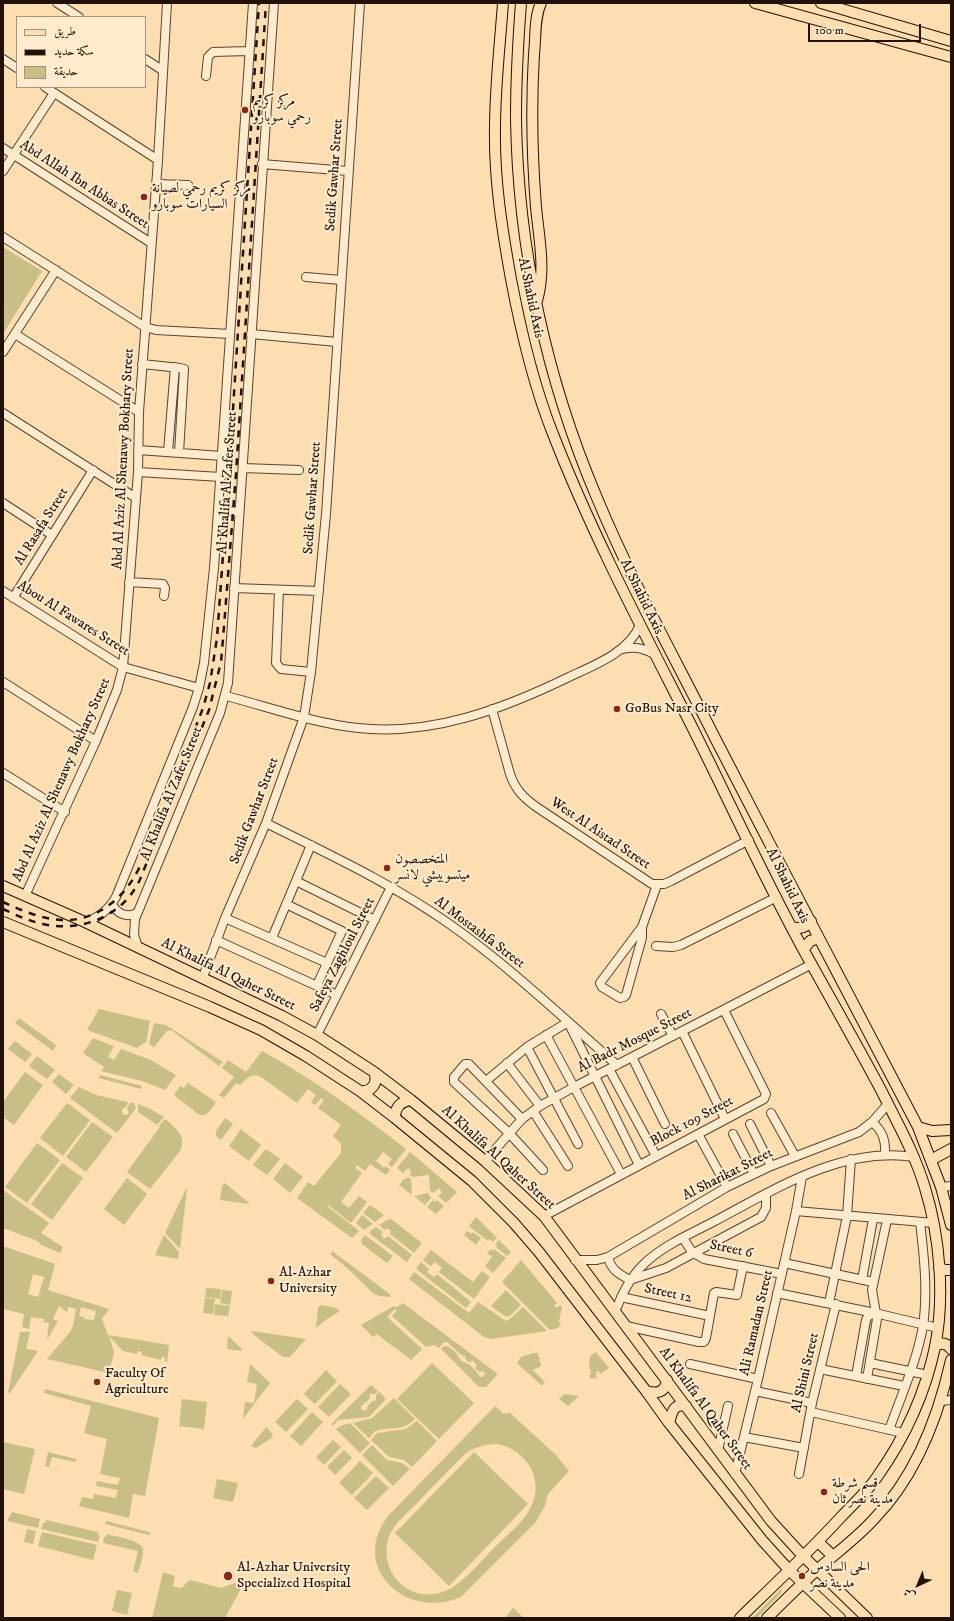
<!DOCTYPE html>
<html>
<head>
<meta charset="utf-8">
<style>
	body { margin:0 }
	#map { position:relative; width:954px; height:1621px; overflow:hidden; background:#fddeb0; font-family:"IM FELL DW Pica",Amiri,serif }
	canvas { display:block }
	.frame { position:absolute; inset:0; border:4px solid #221106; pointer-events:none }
	.legend { position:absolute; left:16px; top:16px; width:130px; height:72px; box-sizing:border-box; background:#feeacc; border:1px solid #a6937d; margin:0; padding:5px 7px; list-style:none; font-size:12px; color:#221106 }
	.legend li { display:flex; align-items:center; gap:8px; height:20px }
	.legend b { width:20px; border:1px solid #a6937d }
	.north { position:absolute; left:898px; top:1565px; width:40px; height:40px; -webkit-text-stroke:3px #feeacc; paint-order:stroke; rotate:224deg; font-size:11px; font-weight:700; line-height:16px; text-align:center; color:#221106 }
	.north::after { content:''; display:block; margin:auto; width:14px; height:18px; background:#221106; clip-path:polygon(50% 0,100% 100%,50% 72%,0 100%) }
	.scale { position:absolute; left:808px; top:24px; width:113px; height:18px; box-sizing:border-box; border:2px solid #221106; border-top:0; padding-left:5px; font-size:12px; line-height:14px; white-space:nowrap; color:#221106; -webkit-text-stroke:3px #feeacc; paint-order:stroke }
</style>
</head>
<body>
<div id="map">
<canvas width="954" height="1621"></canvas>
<div class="frame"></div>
<ul class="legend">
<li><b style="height:5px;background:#fddeb0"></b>طريق</li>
<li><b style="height:5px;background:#221106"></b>سكة حديد</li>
<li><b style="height:11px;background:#c7bf86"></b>حديقة</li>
</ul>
<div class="north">ش</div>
<div class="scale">100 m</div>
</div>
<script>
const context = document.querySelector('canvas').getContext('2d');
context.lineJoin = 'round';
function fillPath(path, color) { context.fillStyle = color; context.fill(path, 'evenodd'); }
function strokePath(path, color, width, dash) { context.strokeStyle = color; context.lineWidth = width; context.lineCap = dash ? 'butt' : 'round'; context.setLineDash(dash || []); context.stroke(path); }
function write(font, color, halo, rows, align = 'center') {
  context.font = font + ' "IM FELL DW Pica",Amiri,serif'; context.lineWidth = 4; context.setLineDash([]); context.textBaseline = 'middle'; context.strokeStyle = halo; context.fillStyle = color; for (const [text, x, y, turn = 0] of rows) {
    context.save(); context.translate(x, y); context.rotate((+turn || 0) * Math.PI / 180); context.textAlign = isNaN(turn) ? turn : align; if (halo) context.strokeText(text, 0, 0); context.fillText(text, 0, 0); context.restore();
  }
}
fillPath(new Path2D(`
	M3,247l39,24 -39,63z
	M99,1009l51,12 -4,22 -4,1 -5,4 -50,-18z
	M19,1018l37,27 -3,6 -38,-28z
	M154,1023l12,2 57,37 -4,4 -48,-36 -4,1 -13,16 -5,-3z
	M93,1038l21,8 -6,11 6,3 7,-11 30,11 25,15 -11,15 -23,-9 -41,-10 3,-4 -21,-14z
	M15,1041l17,13 -7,8 -17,-13z
	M262,1051c51,28 98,62 144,98l-14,18 -4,-3 4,-5 -9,-7 -7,9 8,7 2,-2 4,4 -4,5 -16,-11 -5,7 -8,-6 -2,3 7,5 -21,29 8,6 10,-12 8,6 -16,21 -23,-18 -1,1 32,25 -7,7 -55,-40 11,-16 6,4 27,-33v-9l-8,-8 8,-11 -23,-17 6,-8 -3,-2 -6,7 -4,-3 5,-7 -8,-6 -11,14 -36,-26c-9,-5 -14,1 -21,8l-4,-2 -12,15 -5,-3 15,-18 -12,-9 6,-8 18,12z
	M37,1056l18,14 -8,9 -18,-13z
	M25,1072l18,13 -29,40 -11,-8v-15z
	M59,1074l15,11 -8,9 -14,-12z
	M100,1075l42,11 -1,3 -42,-11z
	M188,1083l28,19c-5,7 -9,16 -18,12l-24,-19 6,-9 4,2z
	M79,1087l17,8 32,7 -2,5 -4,2v3l2,3h3l2,-2 -2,-5 3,-5h4l2,5 -19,25 -47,-35z
	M67,1103l23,17 -27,36 -23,-18z
	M138,1104l14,6 12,7 -7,8 -19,-13z
	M225,1118l8,6 -12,16 -5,-4v-5z
	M165,1119c11,9 22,17 15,32l-30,38 -23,-17 33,-45 -1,-1z
	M92,1122l21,15 -27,35 -20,-15z
	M241,1129l20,16 -12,16 -20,-15z
	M37,1143l23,17 -33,43 -22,-16z
	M266,1149l14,10 -13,16 -14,-10z
	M410,1152l47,40 -11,11 -8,-7 4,-4 -3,-4 -6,5 -3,-3 -1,-15 -17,2 -2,-2 1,-4 -3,-3 -5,5 -6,-5z
	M62,1163l21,15 -31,42 -21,-16z
	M285,1163l18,14 -13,16 -17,-14z
	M408,1177l3,2 1,16 -13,-10 6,-7 1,1z
	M127,1178l20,16 -23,31 -20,-16z
	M225,1183l24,20v1l-29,-4 2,-14z
	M186,1189h1l-7,60 -15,-16z
	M3,1190l46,33 -8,10 22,14 -3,6 -21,-9 1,-1 -5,-3 -32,-12z
	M428,1193l3,5 -6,7 -11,-9z
	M433,1200l2,2 2,-2 7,6 -8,8 -9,-7z
	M370,1205l14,10 -9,7 -12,-9z
	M362,1215l11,9 -9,6 -8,-7z
	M476,1217l21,21 -4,4 -4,-3 -1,2 -19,-15z
	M391,1219l31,24 -8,10 -24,-19 1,-3 -4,-3 -2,2 -6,-5 8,-5z
	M376,1227l7,5 -2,3 4,4 3,-3 24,19 -5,7 -37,-28v-3z
	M467,1231l4,3 2,-2 8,6 -5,7 -12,-10z
	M164,1235l15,17 -1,7 -23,-4z
	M365,1235l28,21 -6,7 -25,-19 -1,-4z
	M499,1240l12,12 -4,4 -11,-9 1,-2 -2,-1z
	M3,1246l52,18 -7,26 61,19 -7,10 6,16 61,10 -2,17 -2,-1v-4h-3l-1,3 -20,-5 1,-3 -4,-1 -1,3 -14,-3 -14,-15 5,16 -5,21 -62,-14 23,-27 3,-6 3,-17 -8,-2 -1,5 -8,-6 -6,13 5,2 -11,19 2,-17 -6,-1 1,-3 -13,-2 -2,12 -7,-2 2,-13 -21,-5zM33,1274l11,3 -6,20 -10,-3zM81,1307l15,4 -2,9 -10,-1v-2l-5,-1z
	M491,1249l2,2 1,-2 12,9 -13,15 -8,-7 7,-9 -5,-4z
	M431,1250l42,32 9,-11 8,6 -16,22 -35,-27 3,-4 -7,-6 -4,4 -8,-6z
	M332,1251l59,44 -1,2 -11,-1 -5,-2 -28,-27 -15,-12z
	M521,1260l36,43 -3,3 3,2 3,-3 2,2 -3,15 2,3 -3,2v1l-8,2 -48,-48z
	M421,1262l8,7 -2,3 7,5 3,-3 34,28 -5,6 -50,-39z
	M414,1272l55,41 9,-11 28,19 4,-2 13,-12 24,24 -56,8 -7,-2 -75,-58z
	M206,1288l15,1 -1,10 -15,-2z
	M222,1290l10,1 -2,14 -10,-2z
	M506,1290l15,15 -10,10 -5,2 -15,-11z
	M205,1298l10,1 -2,15 -10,-1z
	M403,1303l95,71 -12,13h-7l-38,-38 3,-3c8,0 14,9 17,15 8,2 14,8 19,16h3l2,-4 -3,-2 -3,1 -4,-4 2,-3 -5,-5 -2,3 -4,-3 -1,-4 -4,-1 -14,-13h-3l-5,6 -5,-3 -8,2 -34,-31 5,-6 -2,-1 -8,8 35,32 -11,11c-11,-10 -23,-16 -34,-26l-4,3 -12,-12 33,-19 3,1z
	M215,1304l15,2 -2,10 -14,-1z
	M322,1305l14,3 4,3 -13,8 -11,9 2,-21z
	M251,1331l55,8 -16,18h-7l-29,-22z
	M20,1332h10l-4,17 12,2 -28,42h-2z
	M228,1336l14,13v2l-15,-2z
	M596,1352l13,16 -9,6 -1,-3 -3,1 1,5 -2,2 -5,-1 1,-8 -2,-1 1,-13z
	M534,1353h4l3,13 -8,4 12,12 -3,4 -25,-23 4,-6z
	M432,1363l42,40 -35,36 -42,-40z
	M250,1364l20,19 -27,36 2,-17 9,1 3,-19 -10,-2z
	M326,1370l11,11 -22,23 -11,-10z
	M340,1384l11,10 -22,23 -11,-10z
	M371,1385l7,6 -3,3h-5l-1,6 -8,6v3l5,2 2,-5 3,-4 5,-2v-5l3,-3 7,7 -17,18 -31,3 -5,6 -2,-2z
	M45,1389l114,29 -14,78 -12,-2 -4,24 -50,-12 3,-9 11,2 1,-5 22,4 2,-8 -22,-4 1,-5 21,4 2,-7 -20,-4 7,-35 -23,-6 7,-27 -47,-13z
	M565,1394l14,2 -11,10 -9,-7z
	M394,1398l21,21c-13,13 -24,7 -40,12l-6,7 -16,-15 19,-5z
	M182,1399l25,3 -3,27 -25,-3z
	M297,1399l11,10 -22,23 -11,-10z
	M495,1406l9,8 1,-1 2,1 2,-2 47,43 13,16 -21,23 -3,12 -10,17 -74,74c-56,24 -113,-31 -72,-82zM498,1444c28,6 47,35 33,63 -7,15 -23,27 -35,39 -14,14 -28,31 -44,42 -15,8 -32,9 -46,0 -18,-12 -24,-35 -16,-54 6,-12 17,-21 26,-30 16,-17 33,-34 49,-50 10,-7 20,-10 33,-10z
	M312,1412l11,10 -22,24 -11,-10z
	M417,1421l20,20 -25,26 -8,-7 -15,-3 -18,-17 6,-7 29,-4z
	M350,1423l20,20 -10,10 -24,-24 5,-3z
	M266,1427l7,7 -2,2 2,1 -17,11 -5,-2z
	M333,1440l8,7 -17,18 -8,-8z
	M3,1442l32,7 -11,45 -21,-5z
	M372,1445l15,15 15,3 8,6 -17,17 -31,-31z
	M344,1450l8,8 -17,17 -8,-8z
	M48,1452l28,7v3l-24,-5 -3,10 -4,-1z
	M474,1452l54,52 -79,82 -54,-53z
	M360,1461l13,12 -21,22 -13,-12z
	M376,1476l13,12 -22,22 -13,-12z
	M217,1479l21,4 -5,19 -20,-4z
	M12,1512l28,7 -2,9 -31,-7z
	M46,1520l52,12v3h2l-2,7 -57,-13 2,-6h2z
	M106,1521l43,11 2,1 -2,2 -44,-11z
	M27,1529l9,2 -3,13 -9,-2z
	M42,1532l55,13 -4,15 -55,-14z
	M107,1534c9,3 36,6 36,16 0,8 -3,16 -5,23l-5,-2 5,-20 -35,-8 1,-6h2z
	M163,1572l12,4 -2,10c13,5 9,-1 17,-6l31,8 14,-5 8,2 -18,33h-73z
	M781,1589l1,3 -25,26h-5z
	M117,1590l15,3 -5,22 -15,-4z
	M513,1608l11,10h-19z`), '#c7bf86');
const minor = new Path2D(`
	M57,3l22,14
	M3,59l14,9
	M145,59l17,11
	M206,76l2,-19 5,-5 36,-1
	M45,87l113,73
	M3,148l148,95
	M262,164l86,7
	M3,171l51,-78
	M156,184l32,1
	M3,237l142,90 11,3 74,4
	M306,277l35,3
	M15,334l124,78
	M251,334l86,8
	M3,352l53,-82
	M142,364l38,4 4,1 -5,84
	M3,413l133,85
	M138,450l84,6
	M168,452l7,-85
	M243,468l56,2
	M138,472l83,5
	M3,503l49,32
	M219,510l20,2
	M129,582l34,2 2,4 -1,8
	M234,588l85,3
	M279,590l-3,73 5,6 30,3
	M3,591l120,76 76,21
	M13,598l80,-128
	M623,649c11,-3 21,-1 31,5
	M3,682l93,59
	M226,696c43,11 87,27 132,32 74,8 145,-19 211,-51 26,-12 60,-25 71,-52
	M492,709l18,65c5,15 13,23 25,32l117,78h12l7,-3 78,-41
	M3,773l62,39
	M266,823c62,31 125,60 182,100 60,42 114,94 169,142
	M296,881l79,39
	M25,896l71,-155 21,-51 6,-23 15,-195 1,-60 19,-252 9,-157
	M112,904c5,10 15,14 25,9
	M286,904l56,27 -25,54
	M225,918l102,45
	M85,922c14,-4 24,-13 31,-25l77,-190 6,-19 5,-25 10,-95 39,-565
	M642,927v11l-16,57 -2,2 -4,1 -18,-11 -2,-4z
	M642,927l15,-42
	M272,938l39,-93
	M216,940l121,55
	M656,946l17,1 8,-2 96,-48
	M138,947l-4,-12 1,-16 85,-206 8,-30 46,-680
	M203,977l22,-59 41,-95 38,-106 7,-45 15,-158 34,-511
	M661,1014l12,22
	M682,1031l43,88
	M317,1035l74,-148
	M546,1035l75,139
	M527,1047l51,97
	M632,1057l33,67
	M507,1063l33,43
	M609,1069l47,87
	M486,1081l41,-34 41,-25 71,143
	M533,1111l35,55
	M771,1113l24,43
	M522,1119l-53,-55h-4l-11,13v5l55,51 34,37
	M872,1122c11,9 14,19 13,33
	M750,1124l21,42
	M698,1134l29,53
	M733,1134l21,40
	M485,1161l37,-42 18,-13 34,-19 238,-123
	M941,1187l10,-1
	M796,1211l138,12
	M544,1216l220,-117 2,-5 -42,-84
	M683,1238l9,14 12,7 78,15
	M608,1257c3,13 11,17 22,23l36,-12 95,-51 5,-9v-14
	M575,1260h22l11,-3 119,-70 44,-21 88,-34 13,-10 16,-18
	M784,1263l89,19
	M862,1280l11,-61
	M777,1293l98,20 63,15
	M621,1297l89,19
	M829,1303l18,-87 4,-57
	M615,1312c7,-18 15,-35 30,-49 19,-18 47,-30 70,-42 60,-32 128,-75 199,-64
	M626,1326l73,16h5l2,-4 8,-45 2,-1 21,3 6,-29
	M870,1363l58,12
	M690,1364l68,15
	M820,1369l84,17
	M856,1376l10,-56 2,-4 7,-3
	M867,1379l10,-60 -5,-29 15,-70
	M755,1391l57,12
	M940,1401l11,-1
	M811,1412l92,21
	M889,1430c12,-34 28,-69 34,-104 5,-35 1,-70 -3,-104
	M744,1437l60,11
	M718,1450l10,-44
	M735,1474l23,-95 38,-168 6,-34
	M799,1474l13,-71 24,-99`);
const major = new Path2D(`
	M503,3c-3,42 -8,83 -8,125 -1,51 7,101 16,151 10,53 22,105 42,155 37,95 84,185 130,275 41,80 77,162 120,240 26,47 53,94 78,141 16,32 34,64 44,98 15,49 20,109 10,159 -10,47 -31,92 -58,130 -10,15 -24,27 -36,40 -32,35 -67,68 -101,101
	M521,3c-3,39 -5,77 -5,116 2,129 30,259 81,379 34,82 78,160 118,240 67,130 135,260 203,389l23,60 10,38
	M755,3l196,54
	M821,3l130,38
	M537,301c9,-32 2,-62 -1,-94 -4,-51 -5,-102 -2,-153 2,-17 0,-36 7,-51
	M3,886l82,36 197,94 35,19 57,37 37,28 74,61 59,55 227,305 32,35 64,62
	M3,922l207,85 51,23 45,26 54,35 35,27 77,63 42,42 25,29 107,139 23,32 93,117 27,30 51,48
	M792,927c8,2 13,1 19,-6
	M804,949l6,-8 9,-3
	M360,1091c11,2 19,-8 14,-19
	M395,1118c0,-11 6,-17 16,-18
	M918,1127l14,4 19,-1
	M931,1160l20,-11
	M939,1268l7,2h5
	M935,1346c6,-4 12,-3 16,3
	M646,1391c11,3 19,2 21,-11
	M669,1423c3,-10 4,-20 17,-17
	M818,1542l15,14
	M767,1618c16,-16 33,-33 50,-48 19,-17 40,-32 57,-51 42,-43 64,-101 77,-159`);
strokePath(minor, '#594430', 10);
strokePath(major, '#221106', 12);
strokePath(minor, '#feeacc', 8);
strokePath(major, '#fddeb0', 10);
strokePath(new Path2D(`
	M185,755l18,-47 7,-25 7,-45 12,-166 30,-469
	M3,902c18,8 38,17 58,18 37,2 66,-24 80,-56
	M3,909c13,6 26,12 40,15 35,8 74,-5 93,-37 4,-6 6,-13 9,-20l64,-157 12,-48 2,-23 13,-165 30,-471`), '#221106', 2.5, [7, 7]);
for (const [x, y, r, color] of [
	[245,110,4,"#8f2418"],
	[144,197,4,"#8f2418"],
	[617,709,4,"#8f2418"],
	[387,868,4,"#8f2418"],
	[271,1281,4,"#8f2418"],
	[97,1382,4,"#8f2418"],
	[824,1492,4,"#8f2418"],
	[228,1576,5,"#8f2418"],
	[802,1576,4,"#8f2418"]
]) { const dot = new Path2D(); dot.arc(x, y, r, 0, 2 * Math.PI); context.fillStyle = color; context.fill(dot); strokePath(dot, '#feeacc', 1.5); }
write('14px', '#221106', '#feeacc', [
	["مركز كريم",253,102],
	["رحمي سوبارو",253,118],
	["مركز كريم رحمي لصيانة",152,189],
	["السيارات سوبارو",152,205],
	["GoBus Nasr City",625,709],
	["المتخصصون",395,860],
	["ميتسوبيشي لانسر",395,876],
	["Al-Azhar",279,1273],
	["University",279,1289],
	["Faculty Of",105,1374],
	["Agriculture",105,1390],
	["قسم شرطة",832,1484],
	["مدينة نصر ثان",832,1500],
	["Al-Azhar University",237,1568],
	["Specialized Hospital",237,1584],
	["الحى السادس",810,1568],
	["مدينة نصر",810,1584]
], 'left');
write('14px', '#221106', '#feeacc', [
	["Sedik Gawhar Street",335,175,-86],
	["Abd Allah Ibn Abbas Street",84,185,33],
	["Al Shahid Axis",530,298,78],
	["Abd Al Aziz Al Shenawy Bokhary Street",124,459,-87],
	["Al Khalifa Al Zafer Street",228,483,-86],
	["Sedik Gawhar Street",313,498,-86],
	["Al Rasafa Street",42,527,-58],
	["Al Shahid Axis",641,597,64],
	["Abou Al Fawares Street",73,619,32],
	["Abd Al Aziz Al Shenawy Bokhary Street",62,780,-66],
	["Al Khalifa Al Zafer Street",172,794,-68],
	["Sedik Gawhar Street",255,811,-69],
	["West Al Aistad Street",600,834,34],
	["Al Shahid Axis",787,886,64],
	["Al Mostashfa Street",479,933,37],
	["Safeya Zaghloul Street",343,955,-63],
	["Al Khalifa Al Qaher Street",228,975,26],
	["Al Badr Mosque Street",635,1041,-27],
	["Block 109 Street",692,1122,-28],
	["Al Khalifa Al Qaher Street",498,1158,42],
	["Al Sharikat Street",728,1175,-27],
	["Street 6",731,1250,12],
	["Street 12",668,1294,12],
	["Ali Ramadan Street",757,1323,-77],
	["Al Shini Street",806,1373,-77],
	["Al Khalifa Al Qaher Street",705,1409,54]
]);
</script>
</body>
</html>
